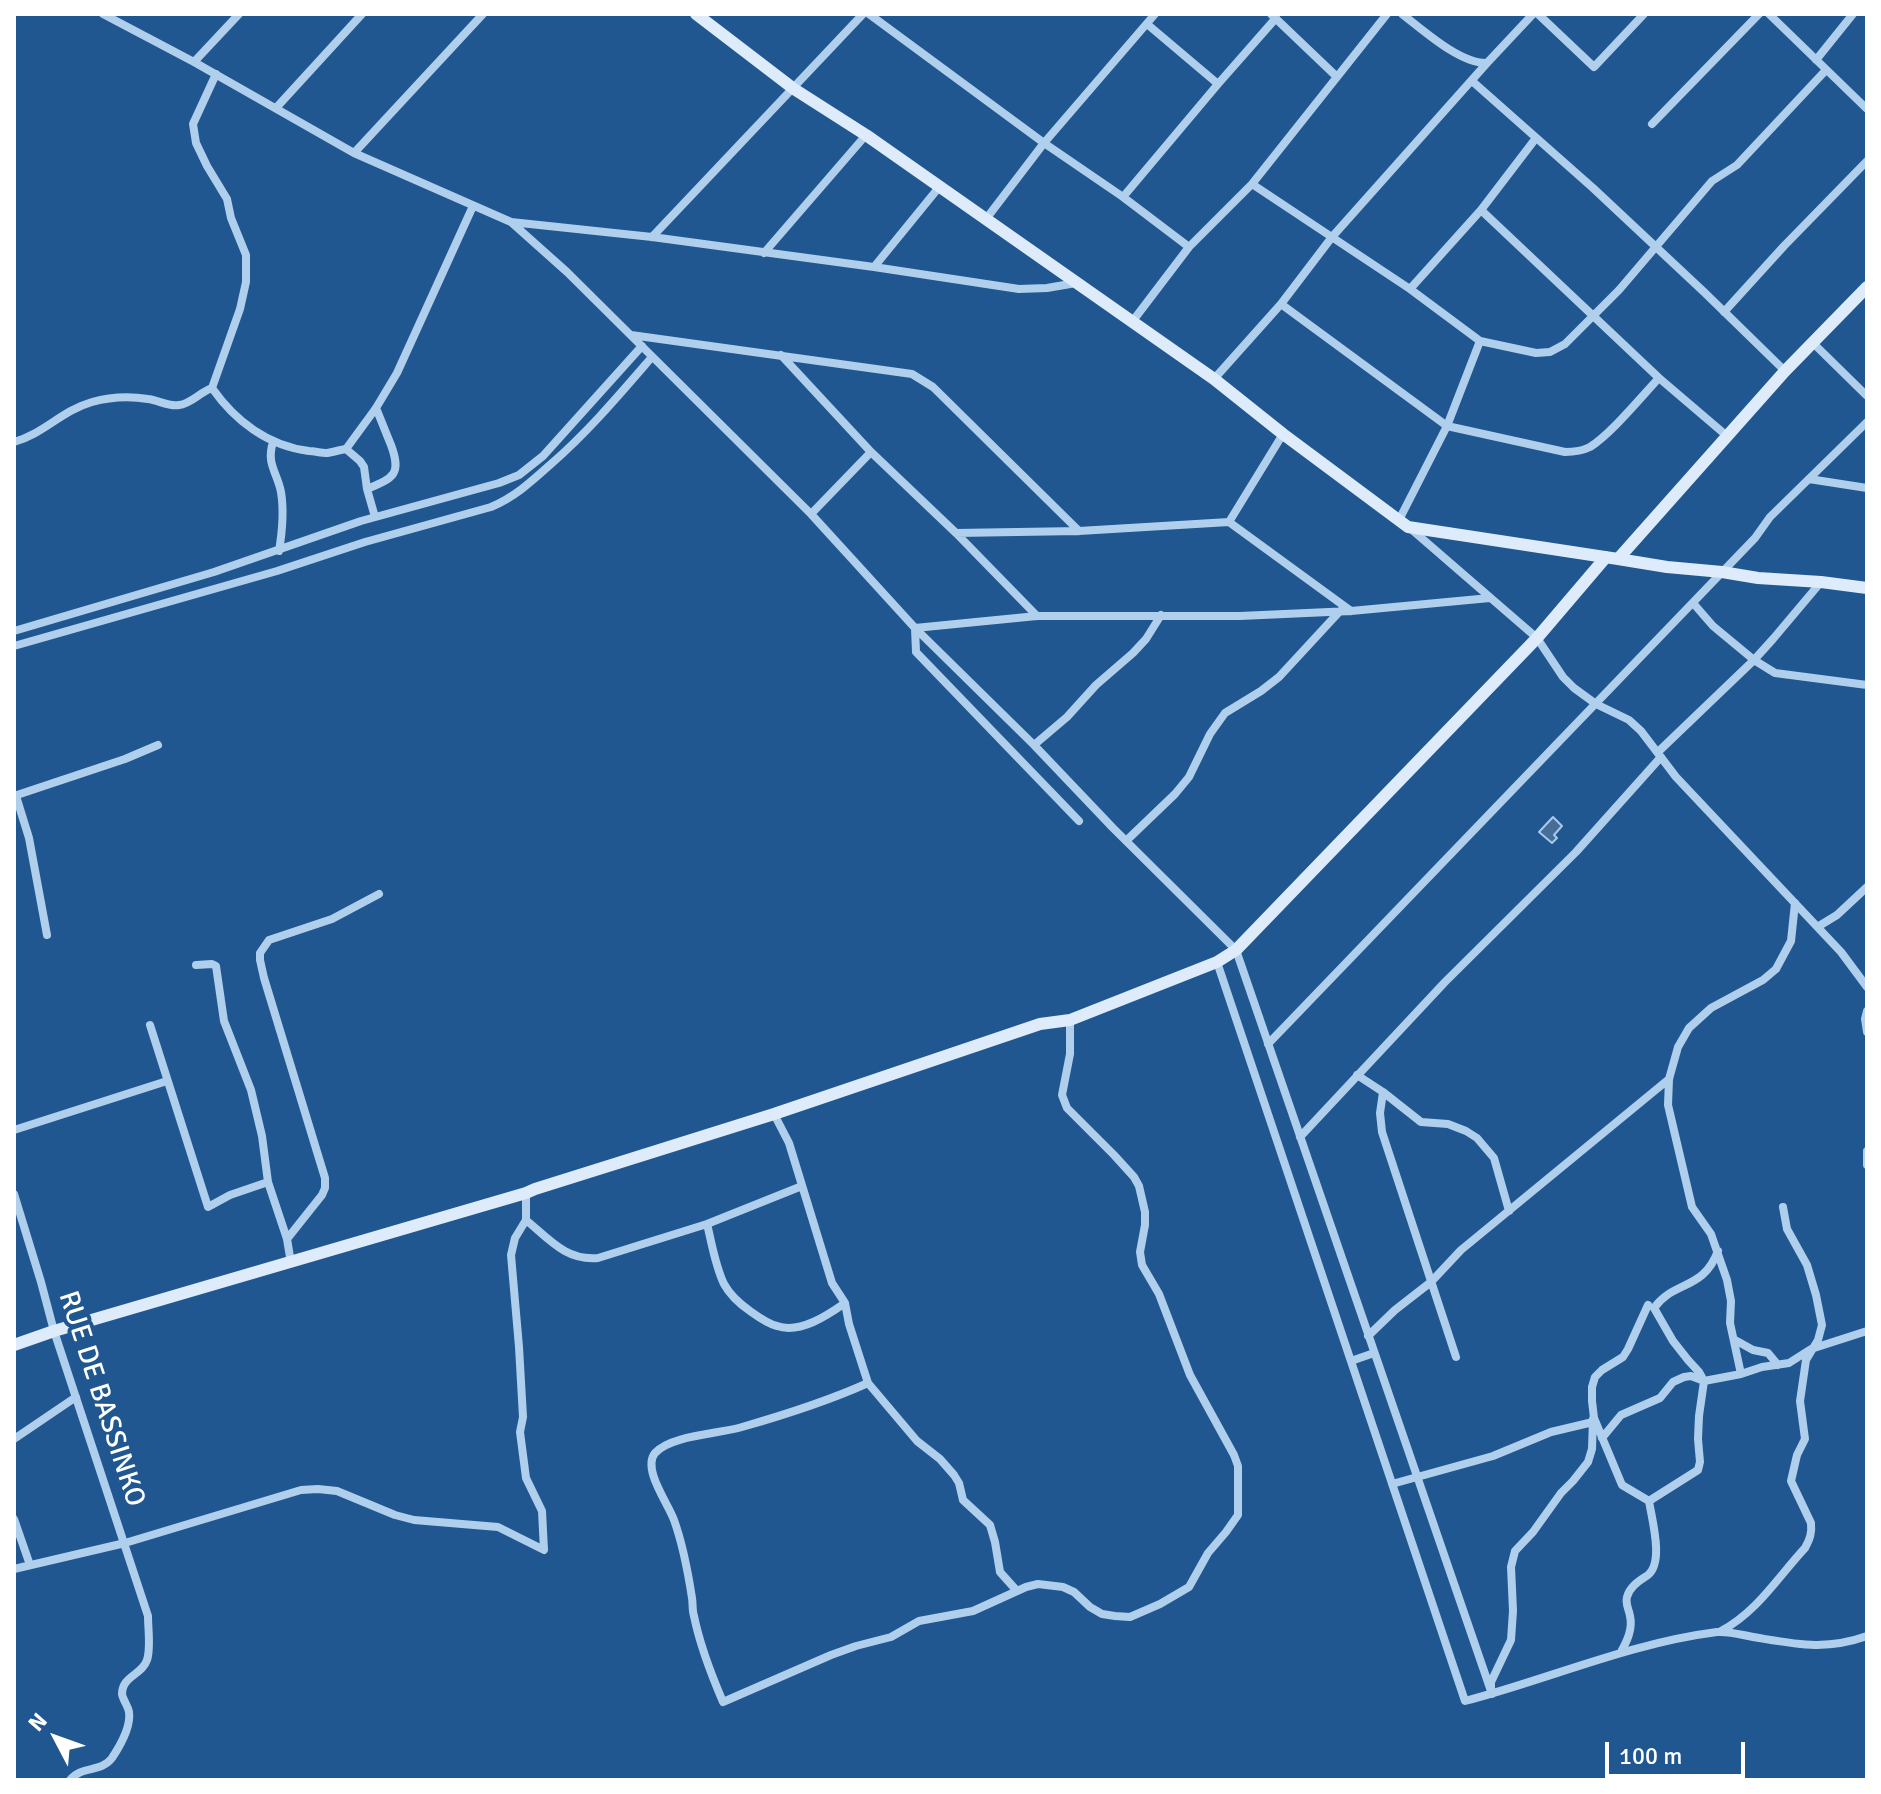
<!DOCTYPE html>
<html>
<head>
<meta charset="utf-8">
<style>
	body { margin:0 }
	#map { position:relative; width:1881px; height:1794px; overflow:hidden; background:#205790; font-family:Signika,sans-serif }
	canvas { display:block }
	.frame { position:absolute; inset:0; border:16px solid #fff; pointer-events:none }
	.north { position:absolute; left:16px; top:1698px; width:80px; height:80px; -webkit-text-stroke:6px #205790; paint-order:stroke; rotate:311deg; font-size:22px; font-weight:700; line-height:32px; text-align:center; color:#fff }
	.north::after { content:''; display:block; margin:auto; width:28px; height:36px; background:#fff; clip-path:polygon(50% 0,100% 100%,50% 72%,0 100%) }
	.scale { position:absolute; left:1605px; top:1742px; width:140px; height:36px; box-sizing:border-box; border:4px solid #fff; border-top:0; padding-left:10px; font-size:24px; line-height:28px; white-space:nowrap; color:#fff; -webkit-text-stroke:6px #205790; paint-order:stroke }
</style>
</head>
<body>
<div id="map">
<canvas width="1881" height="1794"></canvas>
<div class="frame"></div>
<div class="north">N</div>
<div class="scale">100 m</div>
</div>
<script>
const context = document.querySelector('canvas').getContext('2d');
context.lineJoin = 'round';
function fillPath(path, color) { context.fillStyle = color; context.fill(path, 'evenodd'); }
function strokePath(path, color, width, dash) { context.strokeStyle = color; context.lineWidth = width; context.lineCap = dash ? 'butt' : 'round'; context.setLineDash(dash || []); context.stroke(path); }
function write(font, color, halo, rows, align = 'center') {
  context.font = font + ' Signika,sans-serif'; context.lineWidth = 8; context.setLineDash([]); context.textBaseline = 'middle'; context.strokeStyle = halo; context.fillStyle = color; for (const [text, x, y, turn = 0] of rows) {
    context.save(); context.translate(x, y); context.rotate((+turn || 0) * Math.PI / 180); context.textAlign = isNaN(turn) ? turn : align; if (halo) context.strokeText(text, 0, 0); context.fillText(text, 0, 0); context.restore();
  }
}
const water = new Path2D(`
	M1553,817l9,9 -8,9 3,3 -5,5 -13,-11z`);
fillPath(water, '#486e97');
strokePath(water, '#a4caee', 2);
strokePath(new Path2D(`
	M103,14l91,48 160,91 157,69 141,15 222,30 145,22 28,-1 29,-5
	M869,14l175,129 79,54 66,50
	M1271,14l66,63
	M1402,14c21,16 58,50 85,49
	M1538,14l56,53 50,-53
	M1769,14l98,95
	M1147,24l71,60
	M1816,60l37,-46
	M194,62l45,-48
	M1472,81l121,107 111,104 81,79
	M276,108l86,-94
	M1652,124l107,-110
	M1536,138l-55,72 178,168 68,58
	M354,153l129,-139
	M1252,184l158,105 70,52
	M1123,197l95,-113 58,-66
	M986,219l58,-76 111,-129
	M511,222l56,50 244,242 104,114 122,-12h203l111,-5 139,-13
	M652,237l211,-223
	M764,253l102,-118
	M874,267l66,-81
	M1410,289l71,-79
	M1281,304l166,122 33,-85 56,12 14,-1 15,-8 54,-54 93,-109 25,-16 89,-95
	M1724,312l60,-66 83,-85
	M1132,322l57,-75 63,-63 135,-170
	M631,335l281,39 21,13 146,144
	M1813,343l54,53
	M781,355l90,97 85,81
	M1214,379l67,-75 51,-67 155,-174 46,-49
	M212,388l28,-79 6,-27v-27l-15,-37 -4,-19 -20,-33 -11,-23 -3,-19 23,-50
	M1283,434l-54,88 122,89
	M14,442c31,-9 47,-31 78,-40 18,-5 37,-6 56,-3 10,1 21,8 31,6 12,-1 21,-13 33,-17 23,33 56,58 97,63 5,0 12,2 18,2 6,-1 13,-3 19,-4l30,-41 21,-35 76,-167
	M273,442c-7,22 4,30 8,50 3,18 1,41 -2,59
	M346,449l14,12 4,6 3,22 8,28
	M1809,479l58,9
	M367,489c26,-11 35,-14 24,-44 -5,-12 -10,-25 -15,-37
	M811,514l60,-62
	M1399,520l48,-94 118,26c9,0 17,-1 25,-5 21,-13 51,-50 69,-69
	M1411,529l126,109 26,39 11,11 22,16 33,16 12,11 35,46 165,175 26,35
	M1693,603l20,23 41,34 21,13 92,12
	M1037,616l-81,-83 123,-2 150,-9
	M915,628l119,117 79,83 123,122 256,744
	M915,628l1,24 163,169
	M14,631l200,-59 147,-51 138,-38 20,-8 24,-19 99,-110
	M14,646l263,-75 88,-29 126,-35c24,-10 41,-26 60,-43 37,-32 69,-70 101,-107
	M1034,745l33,-28 29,-32 37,-32 13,-14 15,-24
	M1658,752l96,-92 19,-21 48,-57
	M14,796l111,-37 33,-14
	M16,796l13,42 18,97
	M1126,841l49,-47 14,-17 21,-43 15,-21 36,-22 18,-14 61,-66
	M1819,926l18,-11 30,-28
	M1217,962l248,739c84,-22 165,-58 252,-69 12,-1 25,3 36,5 43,7 72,14 114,-1
	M196,965l16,-1 4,2 8,55 27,69 11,46 6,46 19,57
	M1867,1011l-2,8 2,13
	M150,1025l58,182 22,-12 38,-13
	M1268,1044l487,-506 15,-21 97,-95
	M1357,1075l26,17 38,30 27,2 18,7 11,7 17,20 15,53
	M1383,1092l-3,21 2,19 74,225
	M774,1114l15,29 43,140 13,20 4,21 19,59c-40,18 -84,32 -126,44 -23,7 -71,8 -87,26 -13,16 13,50 19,67 9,25 14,52 18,78 1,6 0,12 2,18 6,30 17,58 29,86l108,-47 25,-9 35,-9 28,-16 54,-10 53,-24 12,-3 25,3 11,5 16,15 12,7 13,2 15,1 30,-13 29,-17 19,-34 18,-21 12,-17v-49l-4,-11 -44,-80 -31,-81 -17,-29 -2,-13 5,-27v-13l-6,-26 -5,-9 -20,-22 -47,-47 -5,-13 8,-41v-34
	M14,1130l153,-49
	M1300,1137l145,-155 131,-130 85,-95
	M1867,1151v14
	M802,1186l-95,38c5,20 8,41 17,60 6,11 16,20 26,27 7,5 18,13 27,15 23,8 51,-11 68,-23
	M14,1194l27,88 13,49 94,285c0,14 3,32 -1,44 -5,15 -25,16 -25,34 1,6 6,12 7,18 2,14 -9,34 -17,46 -11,15 -30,7 -42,22
	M526,1220c23,19 40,41 72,38l109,-34
	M291,1263l-4,-24 35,-44 3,-7v-10l-61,-200 -4,-18v-7l9,-13 63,-21 47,-25
	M1368,1336l27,-26 36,-28 30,-32 208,-171
	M1735,1340l18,10 15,3 10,12
	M1351,1361l23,-8
	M1741,1374l21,-7 27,-4 22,-14 56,-18
	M868,1383l49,58 23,18 14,16 5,8 4,17 27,25 5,17 5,30 17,19
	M1602,1438l19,-23 39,-17 13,-16 11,-5 7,-1 13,5 37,-7 -11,-51 1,-22 -4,-21 -16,-46 -19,-27 -24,-102 1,-26 9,-32 11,-19 22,-20 52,-28 13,-11 15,-28 4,-38
	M14,1439l62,-42
	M1392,1484l101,-28 58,-24 42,-10
	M1649,1501l49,-31 2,-8 -2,-23 1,-23 5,-35 -5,-9 -11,-12 -15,-19 -19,-33c20,-28 49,-17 64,-57
	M14,1519l16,46
	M14,1569l111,-26 176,-53 17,-1 19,2 58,24 19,5 84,7 46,23 -2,-39 -16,-33 -6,-46 3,-15 -4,-70 -8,-92 4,-17 11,-18v-27
	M1721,1631c36,-19 57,-54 84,-83 5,-9 7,-15 6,-25l-20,-42 6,-26 8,-16 -5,-38 6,-41 12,-20 4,-15 -6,-30 -9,-30 -20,-36 -4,-22
	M1621,1652c6,-11 12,-23 9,-36 -1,-7 -5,-12 -3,-19 3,-11 12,-16 21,-22 16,-13 4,-55 1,-74l-27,-16 -28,-67 -2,-17v-14l3,-10 7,-7 21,-13 5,-8 20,-44
	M1491,1689v-7l20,-42 2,-29 -2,-44 4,-16 18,-19 28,-39 12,-12 15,-19 4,-13 1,-30`), '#b0cfed', 8);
strokePath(new Path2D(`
	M696,14l98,75 72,46 348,244 69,55 125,93 210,32 167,-188 82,-84
	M1618,559l49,8 55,5 36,6 63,4 46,6
	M14,1345l40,-14 472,-138 9,-4 239,-75 266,-90 30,-4 147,-58 19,-12 301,-312 69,-81`), '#ddebfa', 12);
write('28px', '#fff', '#205790', [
	["RUE DE BASSINKO",101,1399,72]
]);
</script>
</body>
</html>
